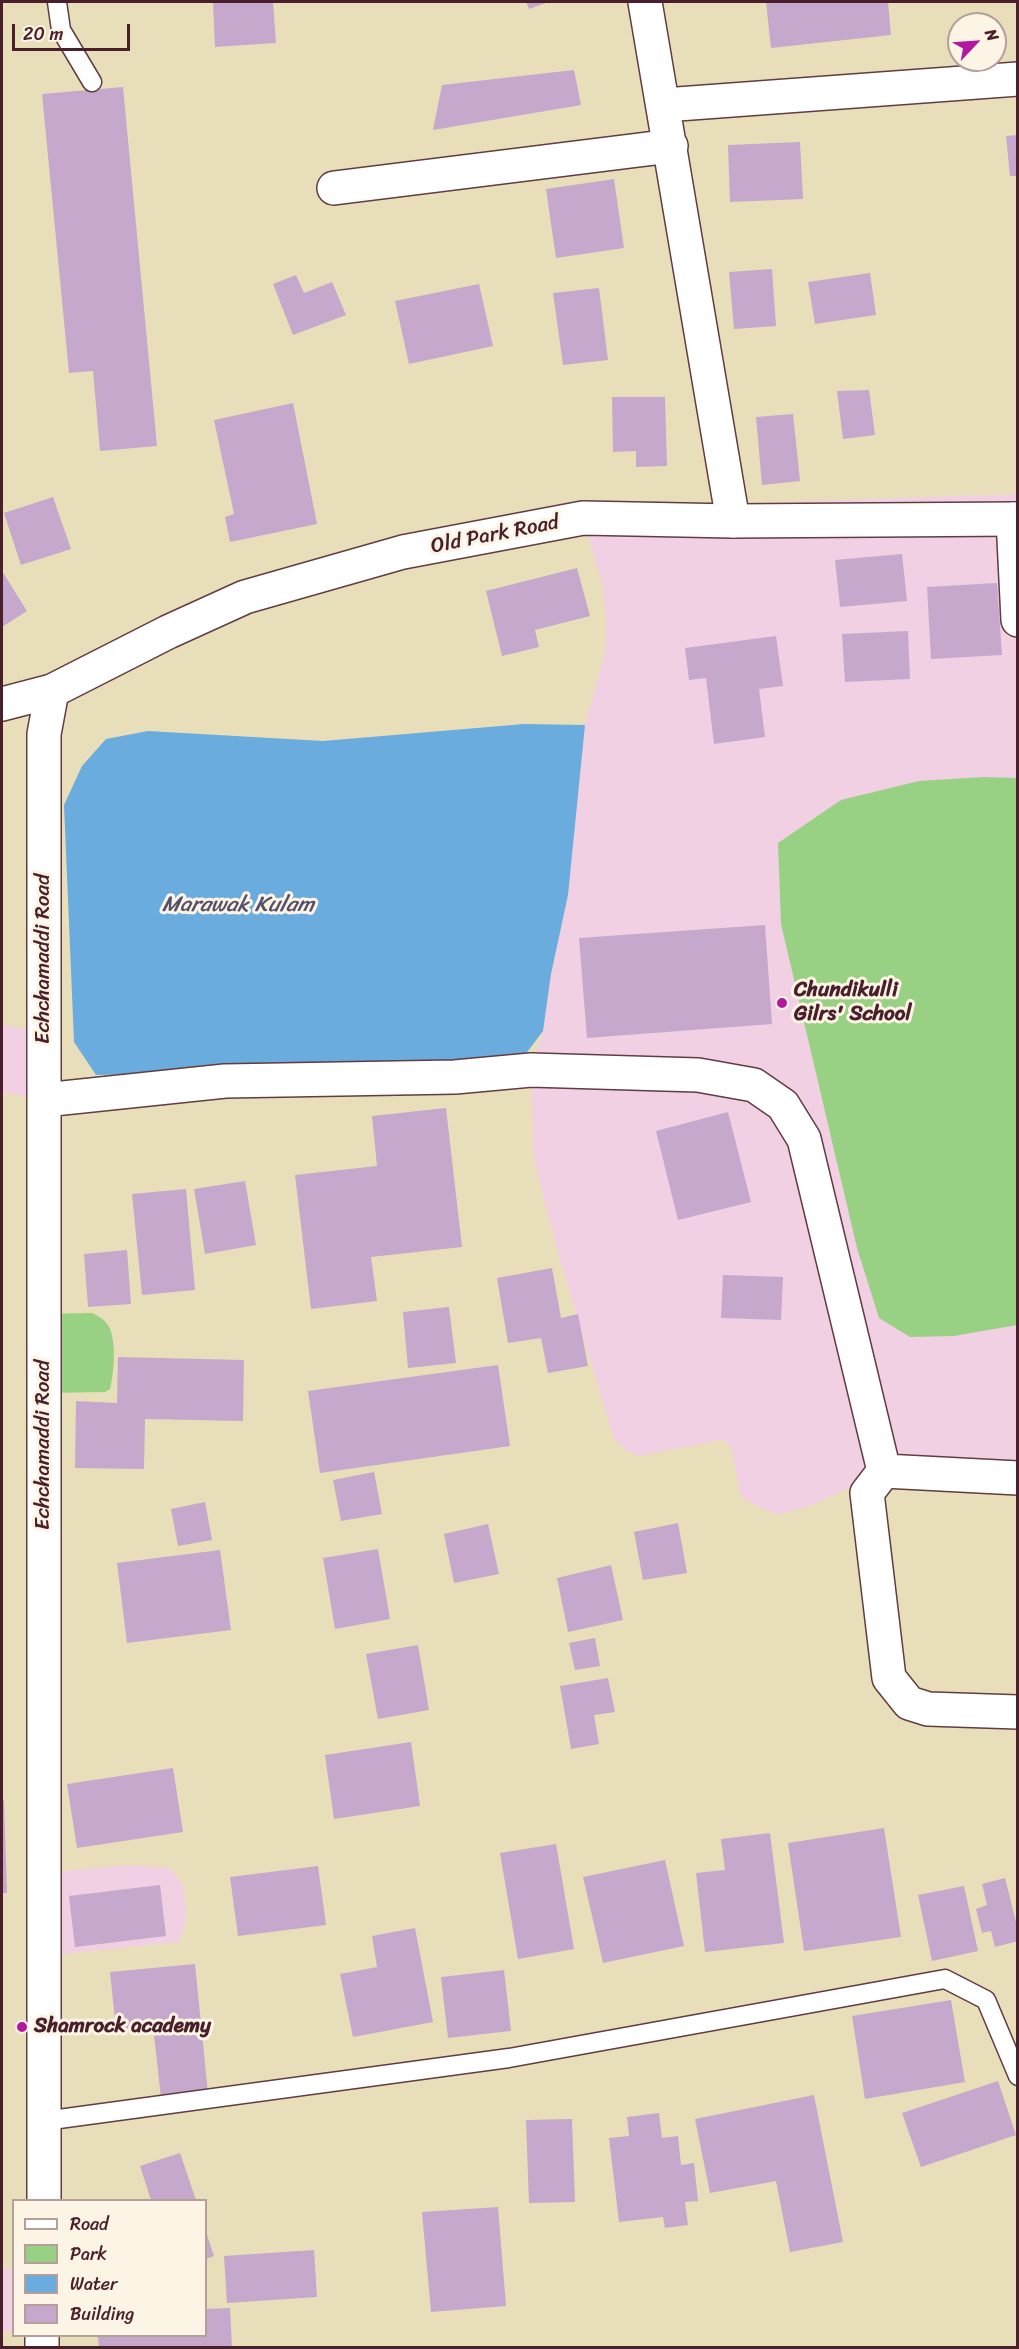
<!DOCTYPE html>
<html>
<head>
<meta charset="utf-8">
<style>
	body { margin:0 }
	#map { position:relative; width:1019px; height:2349px; overflow:hidden; background:#e8dfba; font-family:Sriracha,sans-serif }
	canvas { display:block }
	.frame { position:absolute; inset:0; border:3px solid #4a1f2b; pointer-events:none }
	.legend { position:absolute; left:12px; top:2199px; width:195px; height:138px; box-sizing:border-box; background:#fcf5e5; border:2px solid #b59f9b; margin:0; padding:8px 10px; list-style:none; font-size:18px; color:#4a1f2b }
	.legend li { display:flex; align-items:center; gap:12px; height:30px }
	.legend b { width:30px; border:2px solid #b59f9b }
	.north { position:absolute; left:947px; top:12px; width:60px; height:60px; box-sizing:border-box; background:#fcf5e5; border:2px solid #b59f9b; border-radius:50%; rotate:65deg; font-size:16px; font-weight:700; line-height:24px; text-align:center; color:#4a1f2b }
	.north::after { content:''; display:block; margin:auto; width:21px; height:27px; background:#b5179e; clip-path:polygon(50% 0,100% 100%,50% 72%,0 100%) }
	.scale { position:absolute; left:12px; top:24px; width:118px; height:27px; box-sizing:border-box; border:3px solid #4a1f2b; border-top:0; padding-left:8px; font-size:18px; line-height:21px; white-space:nowrap; color:#4a1f2b; -webkit-text-stroke:4px #fcf5e5; paint-order:stroke }
</style>
</head>
<body>
<div id="map">
<canvas width="1019" height="2349"></canvas>
<div class="frame"></div>
<ul class="legend">
<li><b style="height:8px;background:#fff"></b>Road</li>
<li><b style="height:16px;background:#98d184"></b>Park</li>
<li><b style="height:16px;background:#6aacde"></b>Water</li>
<li><b style="height:16px;background:#c5a8cc"></b>Building</li>
</ul>
<div class="north">N</div>
<div class="scale">20 m</div>
</div>
<script>
const g = document.querySelector('canvas').getContext('2d');
g.lineJoin = 'round';
function fillPath(path, color) { g.fillStyle = color; g.fill(path, 'evenodd'); }
function stroke(path, color, width, dash) { g.strokeStyle = color; g.lineWidth = width; g.lineCap = dash ? 'butt' : 'round'; g.setLineDash(dash || []); g.stroke(path); }
function write(font, color, halo, rows, align = 'center') {
  g.font = font + ' Sriracha,sans-serif'; g.lineWidth = 6; g.setLineDash([]); g.textBaseline = 'middle'; g.strokeStyle = halo; g.fillStyle = color; for (const [text, x, y, turn = 0] of rows) {
    g.save(); g.translate(x, y); g.rotate((+turn || 0) * Math.PI / 180); g.textAlign = isNaN(turn) ? turn : align; if (halo) g.strokeText(text, 0, 0); g.fillText(text, 0, 0); g.restore();
  }
}
const built = new Path2D(`
	M1017 494V1478L884 1471 810 1506 775 1515 741 1497 731 1447 722 1440 638 1456 626 1450 614 1439 560 1260 534 1160 531 1070 543 1031 551 974 568 895 585 725 605 652 606 618 602 585 583 518 726 504Z
	M2 1025 44 1032V1100L2 1092Z
	M129 1865 170 1868 183 1885 186 1907 185 1925 179 1942 44 1956V1873Z
	M2 2269H13V2332L2 2331Z`);
const green = new Path2D(`
	M984 777 1017 778V1325L954 1336 910 1337 879 1318 857 1248 781 924 778 843 841 800 919 781Z
	M92 1313C98 1316 104 1319 108 1325 117 1339 114 1373 110 1389L105 1392 44 1393V1314Z`);
const water = new Path2D(`
	M524 724 585 725 568 895 551 974 543 1031 519 1063 469 1069 96 1075 74 1042 64 805 82 766 106 739 148 731 323 741Z`);
const building = new Path2D(`
	M213 2H273L276 43 215 47Z
	M526 2H549L529 9Z
	M766 2H888L891 35 771 48Z
	M574 70 581 105 433 130 442 85Z
	M123 87 157 446 100 451 93 371 69 373 42 94Z
	M1018 135V176H1010L1006 136Z
	M800 142 803 199 730 202 728 145Z
	M614 179 624 248 556 258 546 189Z
	M772 269 776 326 734 329 729 272Z
	M870 273 876 315 815 324 808 282Z
	M296 275 304 293 332 282 346 315 293 335 273 284Z
	M479 284 493 346 409 364 395 301Z
	M599 288 608 360 563 365 553 293Z
	M869 390 875 435 843 439 837 391Z
	M612 397H665L667 466 636 467V451L613 452Z
	M293 403 317 524 230 542 225 517 234 514 214 420Z
	M793 414 800 481 762 485 756 417Z
	M53 497 71 549 21 565 4 513Z
	M902 554 907 601 840 607 835 560Z
	M577 568 590 616 535 630 539 647 502 656 486 591Z
	M2 571 27 611 2 627Z
	M997 583 1002 655 931 659 927 587Z
	M908 631 910 679 845 682 842 634Z
	M776 636 783 686 759 689 765 737 714 744 706 678 689 680 685 648Z
	M765 925 772 1024 587 1038 579 938Z
	M446 1108 462 1247 371 1257 377 1301 311 1309 295 1175 377 1166 372 1116Z
	M728 1112 751 1202 678 1220 656 1131Z
	M245 1181 256 1245 205 1254 194 1189Z
	M186 1189 195 1290 142 1295 132 1194Z
	M127 1250 131 1304 88 1307 84 1254Z
	M552 1268 561 1318 578 1314 588 1366 548 1373 541 1338 508 1343 497 1278Z
	M723 1275 783 1277 781 1320 721 1318Z
	M449 1307 456 1363 408 1368 403 1312Z
	M118 1357 244 1360 243 1421 145 1419 144 1469 75 1468 76 1401 117 1403Z
	M498 1365 510 1446 320 1473 308 1391Z
	M374 1472 382 1514 341 1521 333 1480Z
	M205 1502 212 1540 178 1546 171 1509Z
	M678 1523 687 1573 643 1580 634 1532Z
	M488 1524 499 1574 454 1583 444 1534Z
	M378 1549 390 1619 335 1629 323 1558Z
	M220 1550 231 1630 127 1643 117 1563Z
	M611 1565 623 1620 568 1632 557 1578Z
	M595 1638 600 1666 575 1670 569 1643Z
	M418 1645 429 1710 378 1719 366 1654Z
	M608 1678 615 1712 594 1715 599 1744 571 1749 560 1686Z
	M411 1742 420 1806 334 1819 325 1755Z
	M173 1768 183 1832 77 1848 67 1784Z
	M2 1800H4L7 1893H2Z
	M884 1828 901 1937 804 1951 788 1843Z
	M770 1833 784 1943 705 1952 696 1873 725 1870 721 1839Z
	M556 1844 574 1949 518 1959 500 1853Z
	M665 1860 684 1946 603 1963 583 1877Z
	M318 1866 326 1925 238 1936 230 1877Z
	M1005 1878 1018 1930V1941L995 1947 991 1931 982 1933 976 1909 987 1905 982 1884Z
	M160 1885 166 1936 75 1947 69 1896Z
	M964 1886 978 1951 932 1961 918 1895Z
	M415 1928 433 2022 353 2037 340 1974 377 1967 372 1936Z
	M195 1964 208 2093 161 2098 153 2026 116 2029 110 1972Z
	M504 1970 511 2031 448 2038 441 1977Z
	M951 2000 965 2082 865 2099 852 2016Z
	M998 2081 1016 2135 921 2167 902 2113Z
	M814 2095 843 2242 790 2252 776 2181 710 2193 695 2119Z
	M659 2113 662 2138 678 2136 681 2165 694 2163 698 2201 685 2202 688 2225 665 2228 663 2217 619 2222 609 2138 629 2136 627 2117Z
	M572 2119 575 2202 529 2203 526 2120Z
	M180 2153 196 2200H151L140 2166Z
	M498 2207 506 2306 431 2312 422 2212Z
	M206 2232 214 2256 206 2259Z
	M314 2250 317 2297 227 2303 224 2256Z
	M230 2308 232 2348H99L98 2336H206V2309Z`);
const lane = new Path2D(`
	M57 2 61 30 92 82
	M44 2121 509 2058 945 1979 986 2000 1018 2076`);
const street = new Path2D(`
	M645 2 733 521
	M664 105 1018 79
	M334 188 671 146
	M1013 519 1018 620
	M44 1100 225 1081 455 1077 531 1070 698 1075 754 1085 783 1105 804 1139 884 1471 1018 1478
	M884 1471 867 1493 889 1678 909 1703 928 1709 1018 1712
	M44 2200V734L52 691
	M42 2348V2336`);
const secondary = new Path2D(`
	M2 704 52 691 168 632 245 597 403 552 583 518 733 521 1018 519`);
const markers = [
	[782,1003,6,"#b5179e"],
	[22,2027,6,"#b5179e"]
];
const streetNames = [
	["Old Park Road",495,535,-11],
	["Echchamaddi Road",44,959,-90],
	["Echchamaddi Road",44,1445,-90]
];
const poiNames = [
	["Chundikulli",794,991],
	["Gilrs' School",794,1015],
	["Shamrock academy",34,2027]
];
const waterNames = [
	["Marawak Kulam",238,905]
];
fillPath(built, '#f1d0e3');
fillPath(green, '#98d184');
fillPath(water, '#6aacde');
fillPath(building, '#c5a8cc');
stroke(lane, '#623c40', 21);
stroke(street, '#623c40', 36);
stroke(secondary, '#623c40', 36);
stroke(lane, '#fff', 18);
stroke(street, '#fff', 33);
stroke(secondary, '#fff', 33);
for (const [x, y, r, color] of markers) { const dot = new Path2D(); dot.arc(x, y, r, 0, 2 * Math.PI); g.fillStyle = color; g.fill(dot); stroke(dot, '#fcf5e5', 2); }
write('21px', '#4a1f2b', '#fcf5e5', streetNames);
write('bold 21px', '#4a1f2b', '#fcf5e5', poiNames, 'left');
write('italic 22px', '#55506a', '#fcf5e5', waterNames);
</script>
</body>
</html>
